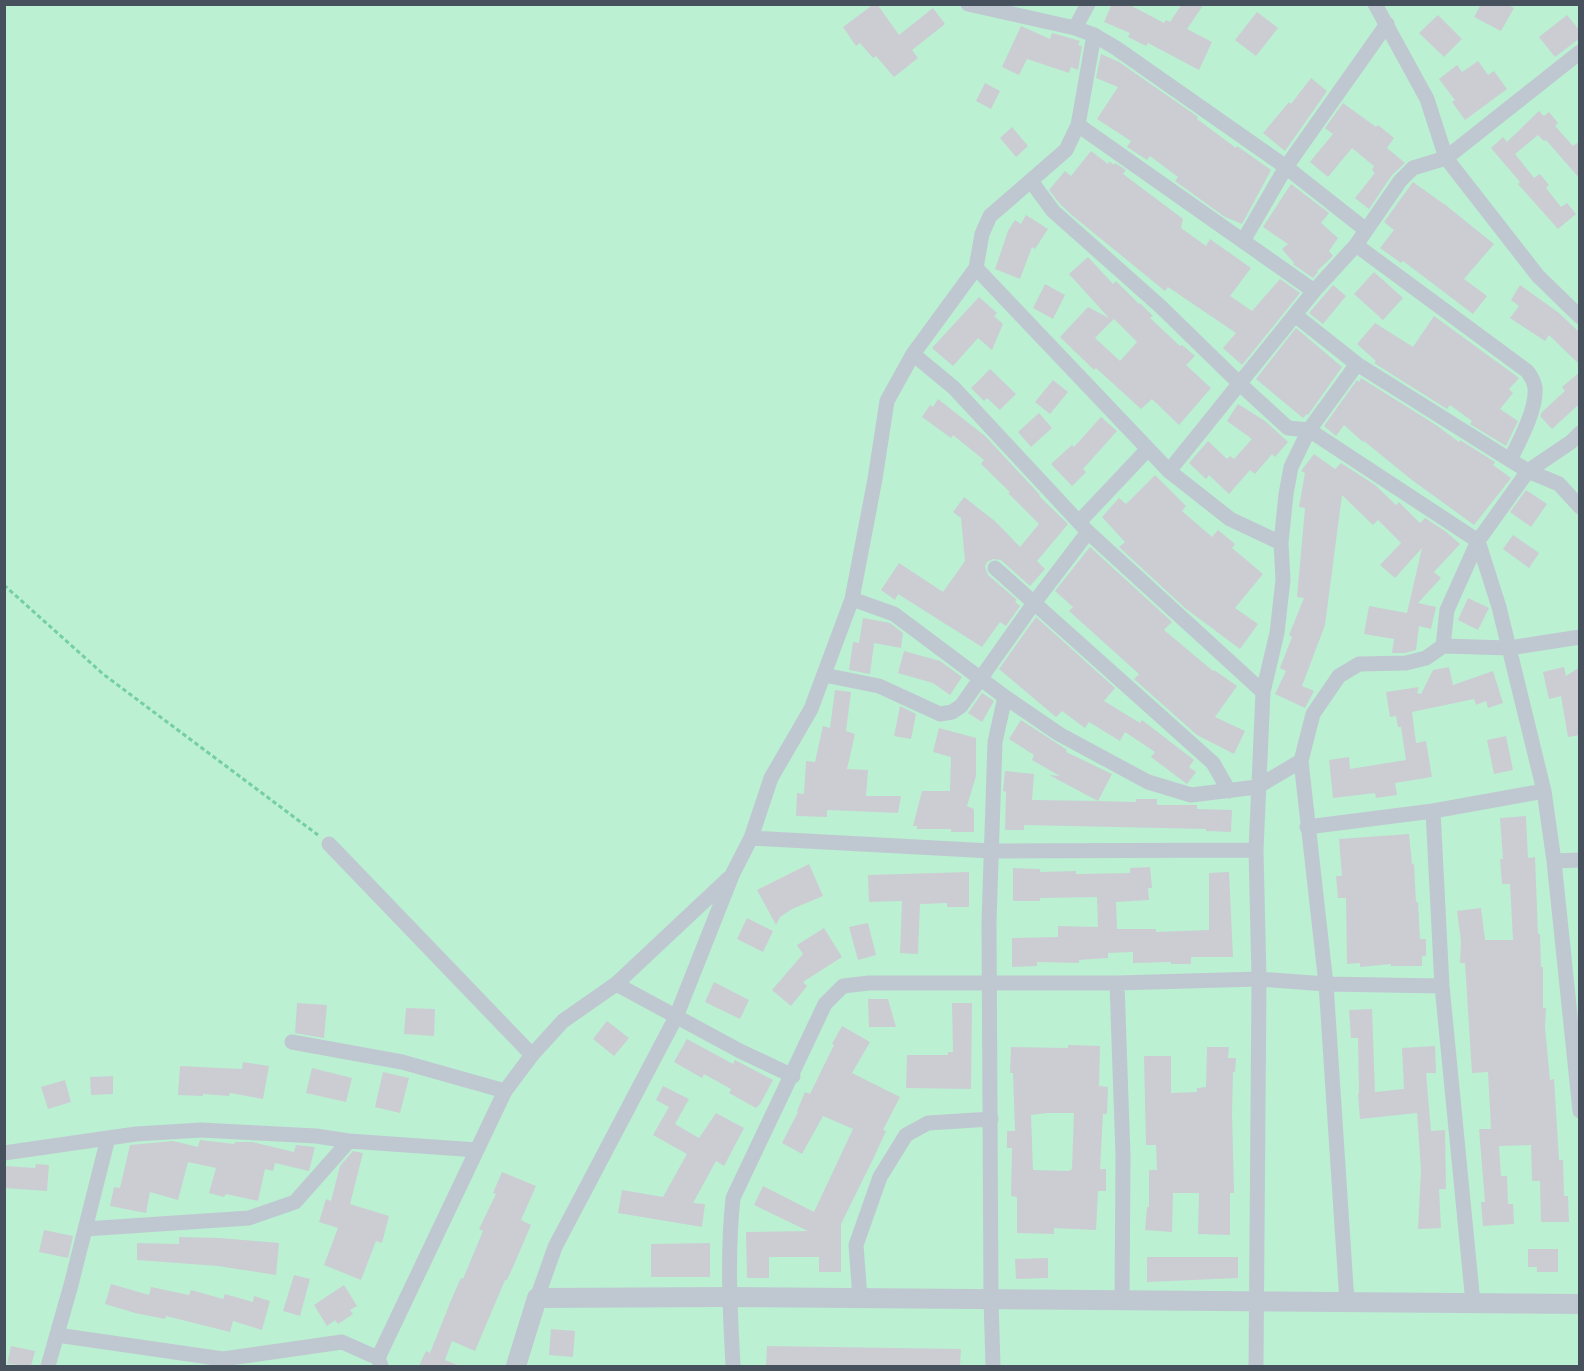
<!DOCTYPE html>
<html>
<head>
<meta charset="utf-8">
<style>
	body { margin:0 }
	#map { position:relative; width:1584px; height:1371px; overflow:hidden; background:#f1efef; font-family:"PT Sans Narrow",sans-serif }
	canvas { display:block }
	.frame { position:absolute; inset:0; border:6px solid #46515d; pointer-events:none }
</style>
</head>
<body>
<div id="map">
<canvas width="1584" height="1371"></canvas>
<div class="frame"></div>
</div>
<script>
const g = document.querySelector('canvas').getContext('2d');
g.lineJoin = 'round';
function fillPath(path, color) { g.fillStyle = color; g.fill(path, 'evenodd'); }
function stroke(path, color, width, dash) { g.strokeStyle = color; g.lineWidth = width; g.lineCap = dash ? 'butt' : 'round'; g.setLineDash(dash || []); g.stroke(path); }
const green = new Path2D(`
	M5 5H1579V1366H5Z`);
const building = new Path2D(`
	M874 4H877L899 35 933 8 945 24 912 50 918 58 894 77 876 56 873 58 860 43 856 46 843 27Z
	M1112 4H1128L1164 23 1166 20 1170 22 1182 4H1204L1187 29 1212 42 1199 70 1148 43 1146 46 1128 37 1130 33 1104 22Z
	M1481 4H1506L1514 8 1501 31 1474 17Z
	M1257 12 1278 28 1256 56 1235 40Z
	M1438 15 1462 39 1444 57 1419 33Z
	M1567 15 1580 31V38L1555 57 1539 37Z
	M1021 26 1050 39 1052 33 1080 41 1078 45 1082 46 1078 70 1071 67 1069 73 1027 59 1019 75 1002 67Z
	M1101 54 1119 62 1198 117 1197 119 1236 148 1237 146 1271 170 1242 224 1225 217 1175 181 1178 177 1150 156 1147 160 1127 147 1131 141 1097 119 1118 87 1096 78Z
	M1478 61 1488 75 1494 71 1507 89 1465 120 1452 102 1455 100 1439 79 1457 65 1462 72Z
	M1311 78 1327 91 1285 151 1263 133 1289 102 1291 104Z
	M985 83 1000 91 991 109 976 101Z
	M1343 103 1376 127 1378 125 1394 138 1387 148 1405 163 1392 175 1369 209 1355 198 1375 173 1372 170 1374 166 1352 148 1328 177 1310 162 1333 134 1325 128Z
	M1539 111 1544 116 1549 112 1558 123 1555 126 1573 146 1580 141V179L1546 140 1544 141 1538 135 1515 154 1534 178 1540 174 1549 185 1546 188 1561 207 1567 203 1576 214 1558 229 1518 184 1520 182 1491 148 1503 137 1507 142Z
	M1012 127 1028 146 1016 157 1000 138Z
	M1091 151 1108 164 1109 161 1114 165 1115 163 1126 170 1123 174 1183 219 1181 228 1206 246 1210 239 1251 268 1230 296 1252 311 1280 279 1300 293 1242 365 1223 348 1236 333 1168 287 1165 291 1073 216 1060 204 1049 190 1065 171 1071 176Z
	M1413 182 1448 207 1494 244 1464 279 1487 296 1473 314 1403 261 1401 263 1380 248 1394 230 1384 222Z
	M1291 184 1329 213 1321 223 1338 238 1329 251 1333 256 1317 271 1318 272 1313 278 1293 264 1294 263 1282 249 1288 244 1263 227Z
	M1026 215 1048 229 1035 249 1032 247 1020 279 995 269 1008 231 1015 220 1021 224Z
	M1088 257 1113 284 1116 281 1139 304 1140 303 1153 316 1150 318 1180 346 1182 345 1195 356 1186 365 1211 388 1179 425 1152 399 1141 409 1096 368 1094 370 1060 337 1088 307 1109 318 1069 274ZM1114 319 1137 342 1120 361 1095 338Z
	M1374 272 1403 298 1383 320 1354 294Z
	M1045 284 1065 295 1053 319 1033 308Z
	M1333 285 1346 296 1323 324 1309 313Z
	M1520 285 1559 313 1580 333V365L1549 335 1545 341 1510 318 1519 306 1511 300Z
	M979 297 997 313 994 316 1003 324 992 350 978 338 953 366 932 348Z
	M1434 316 1519 378 1509 389 1513 393 1500 409 1518 421 1506 446 1470 424 1472 421 1450 405 1447 409 1374 363 1376 361 1357 344 1375 323 1413 347Z
	M1296 328 1342 367 1308 415 1307 414 1303 418 1256 379Z
	M990 369 1016 394 1000 410 987 398 984 401 971 388Z
	M1580 372V409L1577 406 1552 429 1540 416 1542 412 1565 391 1562 387Z
	M1361 378 1436 425 1459 442 1460 440 1495 462 1493 465 1511 478 1474 525 1412 480 1364 441 1363 442 1344 425 1336 436 1324 426 1357 380 1359 382Z
	M1053 380 1068 392 1050 414 1035 402Z
	M938 399 985 436 1040 495 1039 496 1068 524 1037 561 1045 569 1030 586 1001 560 993 559 987 562 985 567 988 575 1017 600 1015 602 1020 606 1006 626 1000 622 982 647 898 594 895 600 881 590 899 563 943 592 965 561 961 518 953 512 964 497 996 522 1020 547 1039 524 1008 493 1010 492 981 464 984 460 953 435 951 438 922 417 930 405 933 407Z
	M1238 404 1265 421 1288 442 1275 457 1272 454 1255 474 1250 470 1229 494 1209 475 1206 479 1189 463 1208 441 1227 459 1230 456 1234 459 1252 439 1227 421Z
	M1039 413 1052 428 1031 447 1018 432Z
	M1101 417 1117 431 1083 469 1086 472 1072 486 1051 464 1072 445 1074 447Z
	M1314 454 1335 469 1341 463 1375 485 1396 505 1399 502 1420 523 1425 518 1445 531 1460 544 1434 572 1441 578 1418 603 1436 607 1431 629 1419 626 1416 650 1405 653H1392L1394 639 1364 634 1369 606 1407 613 1422 548 1395 578 1380 565 1401 543 1378 520 1373 525 1342 495 1325 625 1302 686 1314 691 1305 708 1275 694 1286 671 1280 668 1292 637 1289 635 1304 598 1297 597 1305 508 1299 507 1305 473 1301 471Z
	M1155 475 1186 506 1182 511 1212 537 1218 530 1235 544 1232 548 1263 574 1235 608 1258 624 1240 649 1185 608 1119 547 1125 542 1102 517 1119 498 1126 504Z
	M1526 490 1547 504 1531 527 1510 512Z
	M1513 535 1539 553 1529 568 1503 549Z
	M1090 547 1172 622 1164 630 1213 671 1214 670 1237 686 1215 717 1245 731 1234 754 1197 735 1134 679 1139 674 1069 611 1073 607 1055 591Z
	M1468 598 1489 608 1478 630 1458 620Z
	M1036 617 1115 688 1104 701 1140 723 1142 720 1194 760 1189 767 1196 772 1187 784 1151 757 1155 752 1125 732 1120 741 1089 722 1085 728 1062 711 1056 717 999 669Z
	M863 618 890 623 903 633 901 648 874 643 870 674 849 670 853 642 859 643Z
	M904 651 940 661 962 677 950 695 933 683 898 673Z
	M1449 667 1453 685 1493 671 1503 703 1488 708 1486 701 1476 705 1474 699 1412 712 1416 743 1426 741 1432 777 1395 783 1397 795 1376 798 1375 793 1333 798 1329 760 1349 757 1350 769 1406 760 1401 727H1398L1396 716 1390 717 1386 692 1419 687 1417 693 1421 694 1433 670Z
	M1564 667 1566 676 1580 667V735L1568 737 1561 696 1549 699 1543 672Z
	M835 690 851 692 846 731 855 734 847 769 868 770 866 796H901L898 813 827 810V817L796 816 797 793 804 794 806 761 815 762 823 726 830 728Z
	M982 693 994 701 982 722 968 713Z
	M900 706 916 714 911 739 894 736Z
	M1021 720 1067 750 1066 752 1112 774 1098 801 1136 802V799H1157V805H1197V809L1232 810 1231 832 1206 831V829L1024 825V830H1005L1006 792 1003 791 1005 771 1034 774 1032 800 1098 801 1049 775 1060 776 1032 760 1034 755 1009 739Z
	M939 728 976 738V776L967 806 974 809V832H951V829H917V826H913L922 791H950L951 757 933 752Z
	M1506 736 1513 770 1494 774 1487 740Z
	M1526 816 1528 858 1535 857 1538 934H1540L1541 967H1543V1008H1546L1545 1027 1550 1080 1554 1079 1559 1160H1563L1564 1196H1568L1569 1222H1541L1540 1181H1532L1531 1145 1499 1146 1501 1176H1507L1508 1204H1513L1514 1224 1483 1226 1481 1202H1485L1479 1129H1491L1488 1072 1472 1073 1465 963H1460L1461 941 1457 911 1481 908 1485 940H1513L1510 884H1502L1500 859H1503L1500 818Z
	M1409 834 1412 864H1414L1416 902H1418L1420 939H1426V956H1422V966H1391V964L1360 967V963L1347 964 1346 898H1338L1336 876H1342L1339 839Z
	M809 864 823 896 792 909 780 917 776 925 757 890Z
	M1150 867 1152 888H1148L1149 900 1116 902 1117 929H1156V932L1209 930V873L1229 872 1233 957H1191V964H1171V962L1133 963V952L1108 953V958L1079 960V963L1037 962V966L1012 967V938L1058 937V926L1098 927 1097 897 1040 898V901H1013V868L1040 869V872L1076 871V874L1130 873V868Z
	M969 872V907H947V903L920 904 918 954 900 953 902 901 869 902 868 875Z
	M747 918 773 931 763 952 737 939Z
	M868 923 876 955 858 960 849 927Z
	M824 928 842 957 803 982 807 986 791 1006 772 990 803 954 797 945Z
	M714 982 749 1000 740 1019 705 1002Z
	M868 999H888L896 1027H869Z
	M297 1003 327 1005 324 1038 295 1033Z
	M952 1003H972L971 1089 906 1088 907 1055H948V1052H953Z
	M406 1008 435 1009 434 1036 404 1034Z
	M1372 1009 1375 1092 1404 1089 1402 1048 1435 1046 1436 1073H1426L1431 1131 1445 1130 1446 1189H1439L1441 1228 1418 1229 1421 1170 1417 1113 1360 1119 1358 1094 1359 1093 1358 1038H1351L1349 1010Z
	M607 1021 629 1038 614 1056 593 1039Z
	M842 1026 870 1042 852 1073 900 1097 883 1130 886 1131 874 1157 841 1224V1272H819V1257H769V1278H747L746 1232 808 1231 754 1205 763 1186 814 1212 853 1129 823 1116 802 1154 782 1143 798 1112 797 1111 805 1092 810 1094 834 1045 832 1044Z
	M687 1039 733 1064 735 1060 773 1080 760 1104 756 1108 729 1093 731 1089 704 1074 702 1078 674 1062Z
	M1068 1045 1100 1046 1099 1086 1108 1087 1107 1114H1103L1100 1169H1106V1191H1098L1096 1230 1054 1228V1234L1017 1233V1197L1011 1196 1012 1148H1007V1131H1015L1013 1073H1010L1011 1047 1068 1048ZM1047 1113H1074L1072 1169 1069 1171 1033 1170 1031 1115Z
	M1207 1047H1229L1228 1058H1236L1235 1072H1233L1232 1113 1234 1193H1230V1235L1198 1234 1199 1193H1173L1172 1232 1145 1230 1147 1207H1149V1170H1157L1156 1145H1146L1144 1056H1171V1093L1197 1092V1088L1206 1087Z
	M243 1062 269 1066 263 1099 230 1093 229 1096 203 1094V1096L178 1095 180 1066 242 1069Z
	M312 1068 352 1078 346 1102 306 1093Z
	M383 1072 409 1078 400 1113 375 1107Z
	M113 1076V1094L91 1095 90 1077Z
	M65 1080 71 1102 48 1109 41 1087Z
	M663 1086 689 1099 675 1124 699 1138 716 1113 744 1128 724 1166 716 1161 693 1203 705 1204 702 1227 618 1213 622 1190 663 1197 687 1154 653 1135 669 1107 656 1100Z
	M200 1140 234 1144 235 1142H252L294 1152 296 1145 315 1147 309 1171 275 1163 273 1171 265 1169 258 1201 226 1194 224 1197 209 1193 216 1168 188 1162 178 1200 150 1192 146 1213 110 1206 114 1187 120 1188 130 1145 173 1141 198 1147Z
	M353 1151 363 1153 350 1204 389 1216 382 1243 376 1241 361 1280 324 1265 338 1228 319 1222 326 1199 331 1201 340 1166Z
	M36 1164 49 1165 47 1191 4 1188V1166L35 1168Z
	M502 1172 536 1186 521 1220 531 1225 516 1260 507 1280H505L475 1351 452 1341 445 1360 460 1366H419L426 1351 430 1353 452 1298 461 1278 463 1279 483 1231 479 1229 496 1194 493 1193Z
	M44 1230 73 1236 68 1258 39 1252Z
	M179 1237 220 1238 279 1243 276 1275 218 1266 137 1260V1243L179 1244Z
	M710 1243V1277H651V1244Z
	M1528 1249H1558V1272H1537V1267H1528Z
	M1147 1257H1238V1278L1147 1282Z
	M1048 1258V1278L1016 1279 1015 1259Z
	M294 1275 310 1279 300 1316 283 1311Z
	M111 1284 149 1295 151 1287 189 1295 191 1290 223 1299 225 1294 253 1302 254 1296 270 1301 262 1330 233 1321 230 1332 166 1316 165 1319 135 1313 105 1304Z
	M344 1285 357 1306 350 1310 353 1314 338 1324 335 1320 327 1326 314 1305Z
	M551 1329 575 1331 573 1357 549 1355Z
	M11 1346 35 1351 31 1366 7 1364Z
	M767 1346 961 1349 960 1366H766Z`);
const path = new Path2D(`
	M4 585 103 674 318 835`);
const minor = new Path2D(`
	M968 4 1075 28 1094 35 1116 48 1286 167 1366 230
	M1375 4 1427 99 1446 158 1538 276 1580 317
	M1075 28 1088 4
	M1078 125 1314 291
	M1031 181 1053 211 1160 306 1240 384 1288 428 1309 430 1478 541 1499 607 1544 791 1554 861 1580 1111
	M1243 241 1286 167 1387 24
	M1356 245 1527 371C1531 376 1534 381 1535 388 1537 409 1519 442 1510 460
	M976 268 1169 471 1230 519 1281 543
	M1295 315 1357 364 1510 460 1528 471 1559 484 1580 507
	M913 354 954 388 1088 532 1263 692
	M1169 471 1314 291 1356 245 1400 181 1413 168 1446 158 1580 52
	M1079 522 1148 449
	M995 568 1213 763 1229 791
	M852 599 894 614 1005 697 1059 734 1148 782 1191 795 1257 787 1301 761 1313 714 1339 676 1359 664 1406 663 1426 658 1443 646 1509 648 1580 637
	M1443 646 1447 610 1478 541 1528 471 1571 442 1580 433
	M824 675 879 686 940 714 952 712 961 706 1034 603 1088 532
	M1301 761 1326 984 1347 1302
	M1433 811 1442 986 1473 1303
	M1307 827 1433 811 1544 791
	M751 838 991 851 1256 850
	M329 844 532 1055
	M1554 861 1580 860
	M1117 983 1123 1156 1122 1301
	M616 984 740 1051 793 1076
	M292 1042 402 1062 505 1091
	M4 1153 136 1134 201 1130 316 1136 349 1141 477 1150
	M85 1229 249 1218 295 1202 349 1141
	M537 1298 555 1247 676 1017 733 873 751 838 771 778 811 709 852 599 875 479 887 401 913 354 976 268 982 234 990 216 1066 150 1078 125 1094 35
	M860 1298 856 1245 880 1177 906 1135 928 1123 991 1119
	M57 1335 223 1359 342 1342 378 1358
	M48 1366 71 1285 108 1138
	M381 1366 378 1358 505 1091 532 1055 563 1021 616 984 729 878
	M733 1366C730 1310 727 1254 733 1198L825 1004 843 986 869 983H1117L1259 979 1326 984 1442 986
	M993 1366 991 1299 989 921 995 742 1005 697
	M1256 1366 1259 979 1256 850 1263 692 1277 633 1283 580 1281 543 1286 494 1291 467 1309 430 1357 364`);
const tertiary = new Path2D(`
	M516 1366 537 1298 730 1297 1580 1304`);
fillPath(green, '#bcf0d3');
fillPath(building, '#cbcdd3');
stroke(path, '#74cea7', 3, [4.5, 3]);
stroke(minor, '#bfc8d1', 15);
stroke(tertiary, '#bfc8d1', 20);
</script>
</body>
</html>
